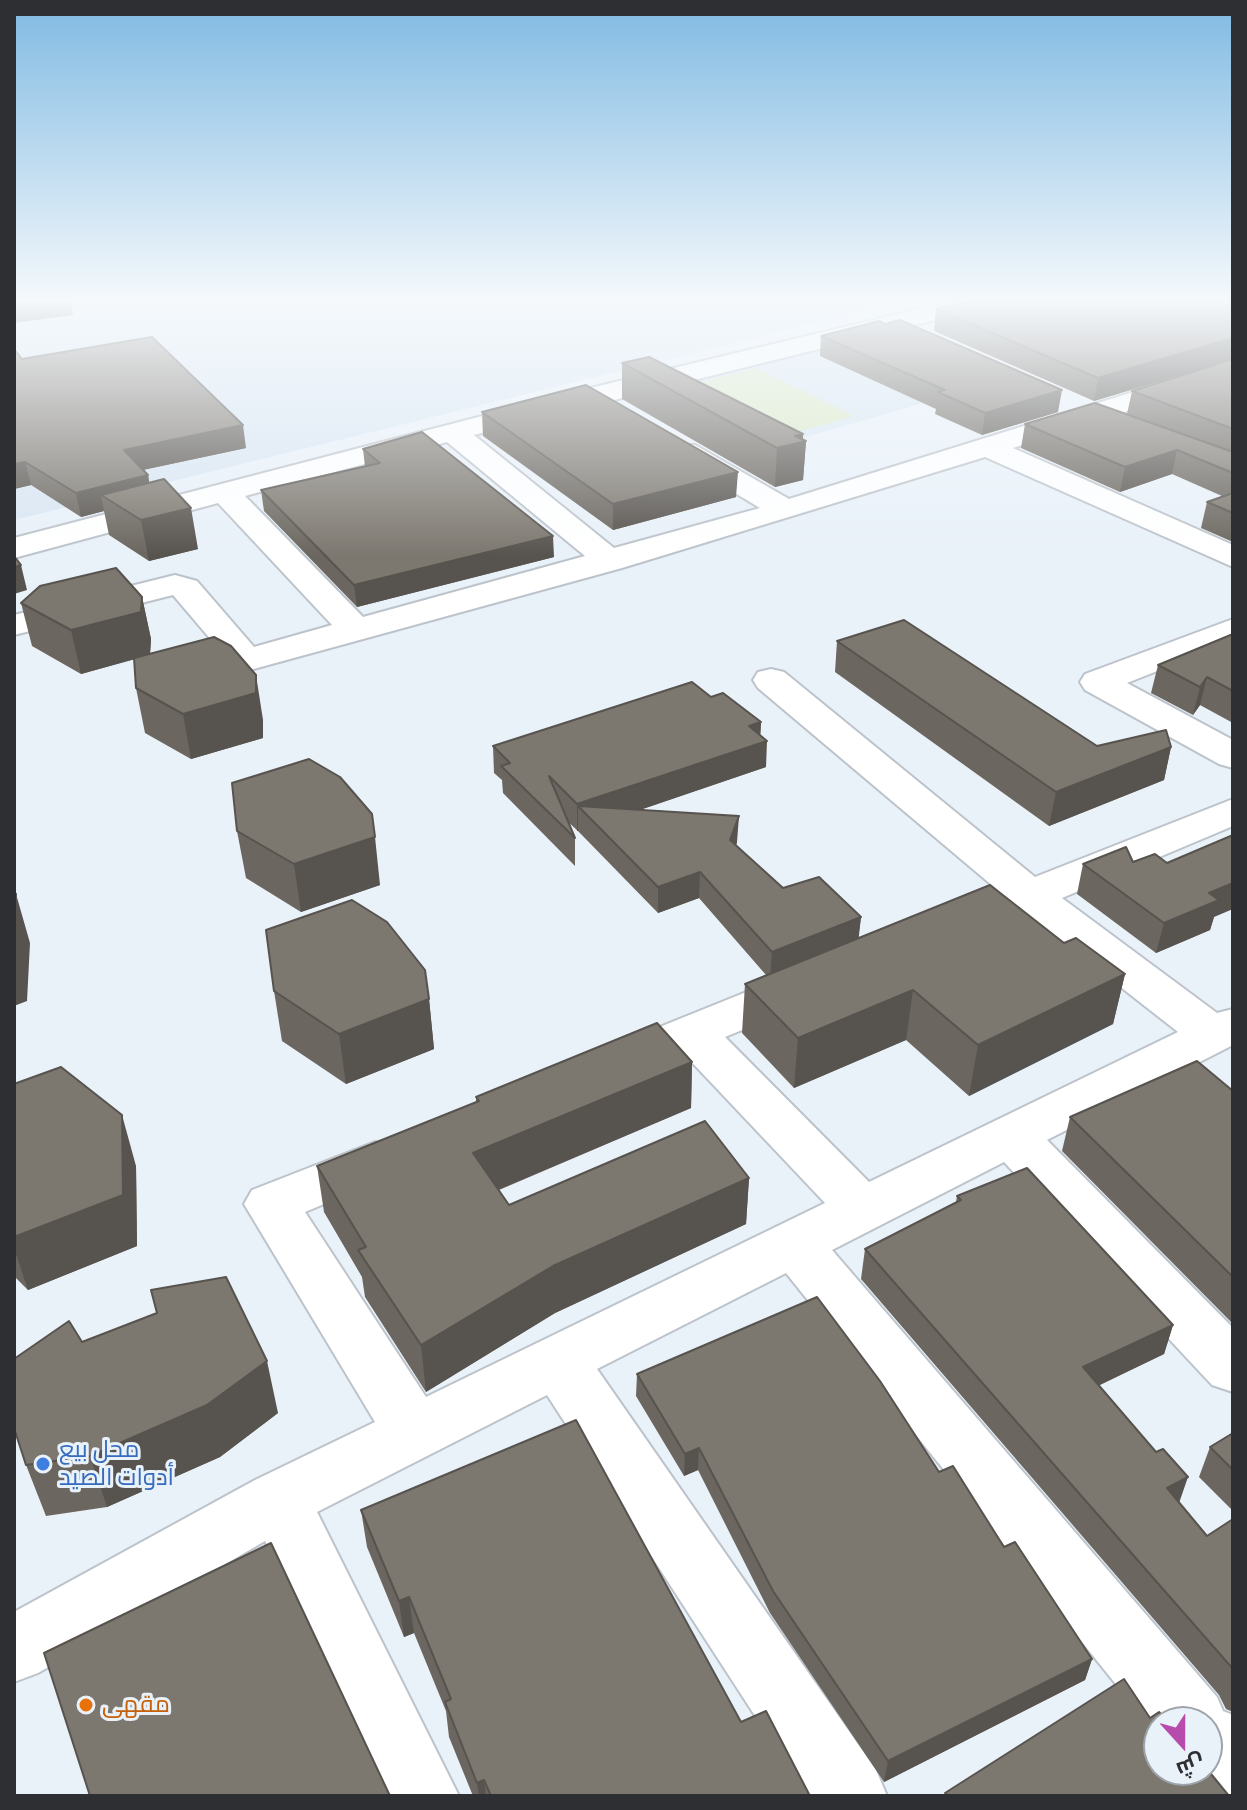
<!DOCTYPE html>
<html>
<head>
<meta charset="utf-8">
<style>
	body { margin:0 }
	#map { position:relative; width:1247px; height:1810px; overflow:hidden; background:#e9f1f9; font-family:"PT Sans Narrow",Cairo,sans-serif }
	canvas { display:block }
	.frame { position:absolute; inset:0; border:16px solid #2d2f32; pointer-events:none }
	.north { position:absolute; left:1143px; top:1706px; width:80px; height:80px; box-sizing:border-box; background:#e9f1f9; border:2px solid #9ea3a9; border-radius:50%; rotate:159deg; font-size:22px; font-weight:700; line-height:32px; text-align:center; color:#2d2f32 }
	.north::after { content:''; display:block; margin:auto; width:28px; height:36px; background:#b74cad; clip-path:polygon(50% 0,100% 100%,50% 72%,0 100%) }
</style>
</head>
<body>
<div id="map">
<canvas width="1247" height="1810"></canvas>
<div class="frame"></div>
<div class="north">ش</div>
</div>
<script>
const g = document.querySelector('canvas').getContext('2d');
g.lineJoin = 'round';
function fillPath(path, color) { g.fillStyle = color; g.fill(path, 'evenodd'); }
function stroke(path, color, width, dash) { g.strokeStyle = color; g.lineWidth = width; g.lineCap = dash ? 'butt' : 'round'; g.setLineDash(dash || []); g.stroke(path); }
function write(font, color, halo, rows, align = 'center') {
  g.font = font + ' "PT Sans Narrow",Cairo,sans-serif'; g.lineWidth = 6; g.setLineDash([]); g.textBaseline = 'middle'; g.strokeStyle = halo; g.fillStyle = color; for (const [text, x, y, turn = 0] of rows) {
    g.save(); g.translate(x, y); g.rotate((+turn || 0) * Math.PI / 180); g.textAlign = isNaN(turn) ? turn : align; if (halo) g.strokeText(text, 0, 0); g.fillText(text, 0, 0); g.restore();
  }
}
const built = new Path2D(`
	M14 302H901L14 520Z
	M868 329 993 383 785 443 666 381Z`);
const green = new Path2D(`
	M756 368 854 416 791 434 694 384Z`);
const street = new Path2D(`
	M948 302H991L987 307 474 435 614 548 760 508 675 457 671 451 675 445H695L789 499 1233 361V377L1013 448 1233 545V567L985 457 622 568 188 687 175 684 170 676 175 668 224 655 173 595 14 635V615L175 575 197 581 254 647 332 625 218 503 14 558V538L582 390ZM447 442 585 556 363 617 245 496Z
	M1233 619V641L1127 683 1233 740V768L1219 764 1085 690 1080 682 1085 674Z
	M771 669 784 672 1035 877 1233 799V826L1062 898 1217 1013 1233 1009V1045L1047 1140 1233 1328V1392L1212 1385 1004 1162 832 1250 1217 1697 1223 1711 1233 1715V1796H1206L1185 1770H1207V1722H1159V1738L786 1273 597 1369 876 1770 887 1796H807L547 1395 317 1512 459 1796H384L265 1541 38 1673 14 1682V1612L255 1480 375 1422 244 1204 252 1190 375 1142 394 1147 401 1161 394 1175 305 1212 426 1397 825 1203 684 1054 617 1080 600 1075 592 1063 600 1051 781 978 798 974 815 978 821 989 815 1000 725 1037 869 1182 1178 1032 1026 913C999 924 971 942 942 935L936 925 942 915 1000 892 758 688 753 680 758 672Z`);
const wall = new Path2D(`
	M1233 302V542L1201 528 1207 502 1222 496 1172 474 1120 492 1021 448 1025 424 1127 414 1132 391 1233 359 1094 401 934 331 936 309Z
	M885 324 1058 412 982 435 935 414 936 409 820 356 821 336Z
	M14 349 22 359 246 448 143 470 148 475 149 483 198 549 149 561 109 535 104 511 81 517 31 485 14 489Z
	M622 363 803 434V440L806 441 803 480 775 487 622 399Z
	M482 412 736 497 613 530 483 436Z
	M363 449 554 557 357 607 264 511 261 490 365 467Z
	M142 597 151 639 150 654 263 720V738L191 759 145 733 136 688 134 659 81 674 32 646 21 603Z
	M1233 634V723L1200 705 1193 715 1151 693 1158 665Z
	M837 641 1097 746 1171 747 1164 780 1049 826 835 672Z
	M711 697 761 722 760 735 766 767 639 810 737 842 736 846 783 888 861 917 858 938 1064 943 1125 974 1113 1024 969 1096 906 1040 794 1088 742 1033 745 984 766 975 699 898 658 913 578 831 567 821 575 838V866L503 793 502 780 494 773 493 746Z
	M237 831 380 885 301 912 246 878Z
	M1133 862 1214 917 1210 930 1156 953 1077 894 1083 864Z
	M274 991 429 999 434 1049 346 1084 282 1041Z
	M692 1062 691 1108 499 1190 509 1205 749 1178 746 1224 555 1313 426 1392 365 1297 362 1277 324 1212 317 1166 476 1102V1097Z
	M14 1084 136 1166 137 1246 28 1290 14 1276Z
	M1233 1091V1324L1062 1151 1070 1117Z
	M957 1196 1173 1325 1164 1354 1098 1386 1179 1502 1207 1536 1233 1519V1712L1226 1709 1219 1695 861 1279 865 1249 956 1202Z
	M151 1290 278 1413 220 1457 107 1507 46 1516 26 1465 82 1342 157 1313Z
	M637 1374 939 1472 1004 1547 1092 1659 1085 1680 884 1782 770 1613 698 1470 684 1476 636 1396Z
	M1233 1433V1511L1199 1477 1210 1447Z
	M361 1510 741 1722 810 1796H473L449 1737 446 1711 414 1633 404 1637 367 1547Z`);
const shadedWall = new Path2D(`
	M14 302H71L73 315 14 323Z
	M1233 338V359L1094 401 1098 378Z
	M1062 390 1058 412 982 435 985 413Z
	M243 425 246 448 128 473 124 450Z
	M803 434V442L806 441 803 480 775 487 777 448 795 436Z
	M1177 450 1172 474 1120 492 1125 467Z
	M25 462 31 485 14 489V464Z
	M738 472 736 497 613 530V504Z
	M148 475 152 499 101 495 104 511 81 517 76 493Z
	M191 508 198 549 149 561 141 520Z
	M553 536 554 557 357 607 354 585Z
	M21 565 27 590 14 594V567Z
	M142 597 151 639 150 655 81 674 71 630Z
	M256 675 263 720V738L191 759 183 714Z
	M1207 677 1200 705 1193 715 1200 687Z
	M761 722 760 743 767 741 766 767 596 825 578 806V831H577V804L749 726Z
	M1171 747 1164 780 1049 826 1056 792Z
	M739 816 737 842 729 866 730 840Z
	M375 837 380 885 301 912 294 864Z
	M700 872 699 898 658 913V887Z
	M1233 883V909L1214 917 1210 930 1156 953 1164 923 1209 893Z
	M16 894 30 943 27 1001 14 1006V936Z
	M861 917 858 944 770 979 772 952Z
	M1125 974 1113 1024 969 1096 978 1045Z
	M913 990 906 1040 794 1088 798 1038Z
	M429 999 434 1049 346 1084 339 1034Z
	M692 1062 691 1108 476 1199 473 1153Z
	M122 1115 136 1166 137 1246 28 1290 14 1248V1237Z
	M749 1178 746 1224 555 1313 426 1392 421 1345 553 1266Z
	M1173 1325 1164 1354 1074 1397 1083 1367Z
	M267 1361 278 1413 220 1457 107 1507 90 1456Z
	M699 1448 698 1470 684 1476 685 1454Z
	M1188 1477 1178 1506 1167 1488Z
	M409 1597 414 1633 404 1637 399 1601Z
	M1092 1659 1085 1680 884 1782 888 1761Z
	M484 1780 486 1796H479L477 1783Z`);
const building = new Path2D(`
	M963 302H1233V338L1098 378 936 309Z
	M900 320 1062 390 985 413 938 392 945 390 821 336 879 321 885 324Z
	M152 337 243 425 124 450 148 475 76 493 25 462 14 464V349L22 359Z
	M649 357 803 434 795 436 806 441 777 448 622 363Z
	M1233 359V429L1132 391Z
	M586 385 738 472 613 504 482 412Z
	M1095 403 1233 452V473L1177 450 1125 467 1025 424Z
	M422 432 553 536 354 585 261 490 380 463 363 449Z
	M164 479 191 508 141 520 101 495Z
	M1233 493V513L1207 502Z
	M14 556 21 565 14 567Z
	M116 568 142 597 141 612 71 630 21 603 40 586Z
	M904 620 1097 746 1166 730 1171 747 1056 792 837 641Z
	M1233 634V691L1207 677 1200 687 1158 665Z
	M214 637 231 646 256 675V693L183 714 136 688 134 658Z
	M692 682 711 697 723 693 761 722 749 726 767 741 577 804 549 776 575 838 501 766 510 763 493 746Z
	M309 759 340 777 372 814 375 837 294 864 237 831 232 783Z
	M578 806 739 816 730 840 783 888 819 877 861 917 772 952 700 872 658 887Z
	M1233 835V883L1209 893 1219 900 1164 923 1083 864 1126 847 1133 862 1155 854 1167 863Z
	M990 885 1064 943 1076 938 1125 974 978 1045 913 990 798 1038 745 984Z
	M14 892 16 894 14 936Z
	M352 900 387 922 425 970 429 999 339 1034 274 991 266 930Z
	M657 1023 692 1062 473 1153 509 1205 705 1121 749 1178 553 1266 421 1345 358 1250 366 1247 317 1166 479 1101 476 1097Z
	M1197 1061 1233 1091V1277L1070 1117Z
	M61 1067 122 1115 123 1195 14 1237V1084Z
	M1027 1168 1173 1325 1083 1367 1156 1452 1163 1449 1188 1477 1167 1488 1207 1536 1233 1519V1669L865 1249 961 1200 957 1196Z
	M226 1277 267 1361 207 1405 90 1456 26 1465 14 1428V1359L69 1321 82 1342 157 1313 151 1290Z
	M817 1297 880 1381 939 1472 953 1466 1004 1547 1015 1542 1092 1659 888 1761 773 1591 699 1448 685 1454 637 1374Z
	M576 1420 741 1722 766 1711 810 1796H491L484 1780 477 1783 445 1702 451 1699 409 1597 399 1601 361 1510Z
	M1233 1433V1470L1210 1447Z
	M271 1543 390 1796H90L44 1653Z
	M1124 1679 1150 1718 1159 1712 1168 1722H1159V1770L1207 1769 1229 1796H947L945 1793Z`);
const markers = [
	[43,1464,8,"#3f7fe0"],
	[86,1705,8,"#e8710a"]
];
const nearShopnames = [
	["محل بيع",59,1450],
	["أدوات الصيد",59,1478]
];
const nearFoodnames = [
	["مقهى",102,1705]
];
fillPath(built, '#d9e6f3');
fillPath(green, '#dbe8c5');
stroke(street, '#bcc3ca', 4);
fillPath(street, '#fff');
fillPath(wall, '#6b665f');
fillPath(shadedWall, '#57534e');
fillPath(building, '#7c776f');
stroke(building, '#57534e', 2);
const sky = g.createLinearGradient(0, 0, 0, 556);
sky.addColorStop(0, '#80bae2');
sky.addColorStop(0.54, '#f5f9fc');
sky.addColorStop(1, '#f5f9fc00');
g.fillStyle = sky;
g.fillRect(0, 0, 1247, 556);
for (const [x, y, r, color] of markers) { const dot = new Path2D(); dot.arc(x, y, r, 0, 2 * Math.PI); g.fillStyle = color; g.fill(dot); stroke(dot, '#e9f1f9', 3); }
write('24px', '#366cbe', '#e9f1f9', nearShopnames, 'left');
write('24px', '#c56008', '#e9f1f9', nearFoodnames, 'left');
</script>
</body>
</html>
